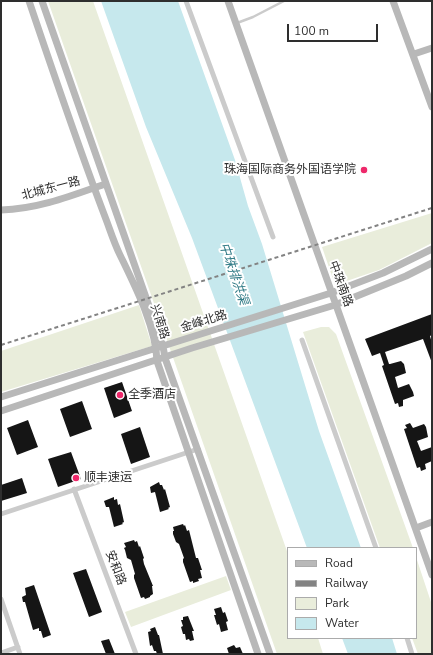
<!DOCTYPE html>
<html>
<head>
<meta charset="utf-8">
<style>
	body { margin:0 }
	#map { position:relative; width:433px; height:655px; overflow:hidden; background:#fff; font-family:"Nunito Sans",sans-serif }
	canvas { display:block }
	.frame { position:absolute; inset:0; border:2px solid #2e2e2e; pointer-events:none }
	.legend { position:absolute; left:287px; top:547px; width:130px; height:92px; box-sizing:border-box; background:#fff; border:1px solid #ababab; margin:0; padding:5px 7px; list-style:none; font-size:12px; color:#2e2e2e }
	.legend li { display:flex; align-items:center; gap:8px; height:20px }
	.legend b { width:20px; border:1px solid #ababab }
	.scale { position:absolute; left:287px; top:24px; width:91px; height:18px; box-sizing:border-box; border:2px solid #2e2e2e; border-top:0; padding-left:5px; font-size:12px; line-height:14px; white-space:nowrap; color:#2e2e2e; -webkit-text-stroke:3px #fff; paint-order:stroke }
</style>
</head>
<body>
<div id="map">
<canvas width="433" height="655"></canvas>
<div class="frame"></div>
<ul class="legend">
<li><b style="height:5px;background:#b8b8b8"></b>Road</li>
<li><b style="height:5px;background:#838383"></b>Railway</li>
<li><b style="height:11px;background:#e9eddb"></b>Park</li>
<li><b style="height:11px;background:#c6e8ed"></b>Water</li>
</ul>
<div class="scale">100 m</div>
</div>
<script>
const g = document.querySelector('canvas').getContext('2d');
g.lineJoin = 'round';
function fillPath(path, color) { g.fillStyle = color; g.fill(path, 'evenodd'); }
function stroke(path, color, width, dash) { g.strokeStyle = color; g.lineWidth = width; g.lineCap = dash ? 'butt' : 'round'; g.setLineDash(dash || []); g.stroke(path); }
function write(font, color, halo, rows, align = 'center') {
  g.font = font + ' "Nunito Sans","Noto Sans SC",sans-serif'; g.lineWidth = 4; g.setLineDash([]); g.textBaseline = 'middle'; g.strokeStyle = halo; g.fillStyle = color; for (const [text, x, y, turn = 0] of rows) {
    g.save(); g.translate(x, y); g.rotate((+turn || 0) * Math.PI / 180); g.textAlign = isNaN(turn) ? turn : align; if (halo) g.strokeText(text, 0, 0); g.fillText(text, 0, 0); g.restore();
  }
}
const green = new Path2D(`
	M48 1H93L288 554V638H318L323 654H277Z
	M432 213V243L379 270 335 285 322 247Z
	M139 305 152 346 1 392V351Z
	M321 327H329L336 334 413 548H380L303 332Z
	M416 557 432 605V654H418L412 638H416Z
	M226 576 231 590 131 627 125 612Z`);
const water = new Path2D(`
	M101 1H178L235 160 248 206 262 244 319 431 361 548H307L192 238 146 127Z
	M342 638H392L397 654H348Z`);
const building = new Path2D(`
	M432 314V335L430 336 432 343V363L423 339 385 352 389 364H390L401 361 404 364 406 373 395 377 398 388 409 384 413 392 414 396 403 400V406L399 407 398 403 395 404 382 366 384 365 380 353 372 356 365 339Z
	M122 382 132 411 114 418 104 388Z
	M82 401 92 429 70 437 60 409Z
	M28 420 38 447 17 455 7 428Z
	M410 423 413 428 424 424 426 427 428 437 417 441 421 451 432 447V461L425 464 426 469 421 471 420 467 417 468 404 429 407 428 405 425Z
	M140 427 150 457 131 464 121 434Z
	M71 452 81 479 58 487 48 459Z
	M22 478 27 493 1 501V485Z
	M159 482 160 485H162L164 490 165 489 170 507 168 508 169 509 160 512 155 492 151 493 150 487Z
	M114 497V500L117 499 118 505 120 504 124 522 122 523 123 524 114 527 109 507H106L104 501Z
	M183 524 184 526 185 525 187 531 189 530 196 558H198L202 570H200L202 578 198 579 199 581 193 583V581L190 582 183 562V559L184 558 179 544 176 542 173 534V531H174L173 527Z
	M134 540 135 542 137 541 139 547 140 546 144 558 143 559 144 564 153 586H152L153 594 150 596V597L145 599 144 597 141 598 134 578V575L135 574 131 560 127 558 125 550 124 548 126 547 124 543Z
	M86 569 102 612 89 617 73 573Z
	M34 585 51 635 43 638 41 631H39V628L33 630 25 602H23L22 597 26 595 25 588Z
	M221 607 223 613 225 612 228 621 226 622 228 630 221 632 219 624 217 625 214 615H216L214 609Z
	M188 616 194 631H192L194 640 190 641 189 639 186 640 185 634H183L181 627 183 626 181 620H183V617Z
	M155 627 158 635H159L163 654H157L156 651H154L152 645 150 646 148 632 151 631 150 629Z
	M109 639 115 654H106L101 641Z
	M234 645 236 648 240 647 243 654H229L227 648Z`);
const lane = new Path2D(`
	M237 23 253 17 284 1`);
const street = new Path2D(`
	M186 1 273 237
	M302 340 376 548
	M74 489 136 654
	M1 514 198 449
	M1 599 20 654
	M407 638 412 654
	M1 653 18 647`);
const secondary = new Path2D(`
	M29 1C54 75 79 149 107 222 111 233 115 245 120 255 135 286 156 327 157 361L258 654
	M42 1 163 346 165 358 270 654
	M228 1 432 575
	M393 1 432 107
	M414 54 432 48
	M1 210C38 209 71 196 105 184
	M1 397 331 293 383 273 432 249
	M1 411 192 348 335 305 406 276 432 263
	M416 528 432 522`);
const rail = new Path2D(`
	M1 345 432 208`);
const markers = [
	[364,170,4,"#ee286a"],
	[120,395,4,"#ee286a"],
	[76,478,4,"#ee286a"]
];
const poiNames = [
	["珠海国际商务外国语学院",356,170,"right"],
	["全季酒店",128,395],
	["顺丰速运",84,478]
];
const streetNames = [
	["北城东一路",51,189,-15],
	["中珠南路",340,284,70],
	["兴南路",159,322,72],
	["金峰北路",204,322,-17],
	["安和路",115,568,69]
];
const waterNames = [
	["中珠排洪渠",233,274,71]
];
fillPath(green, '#e9eddb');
fillPath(water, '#c6e8ed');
fillPath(building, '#151515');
stroke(lane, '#cbcbcb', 2.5);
stroke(street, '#cbcbcb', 5);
stroke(secondary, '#b8b8b8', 7);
stroke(rail, '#838383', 2, [4, 3]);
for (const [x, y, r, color] of markers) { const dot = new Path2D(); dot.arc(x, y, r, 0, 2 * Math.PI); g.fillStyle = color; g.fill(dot); stroke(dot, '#fff', 1.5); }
write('12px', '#2e2e2e', '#fff', poiNames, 'left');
write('12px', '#2e2e2e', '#fff', streetNames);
write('italic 13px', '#347d88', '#fff', waterNames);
</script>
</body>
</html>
